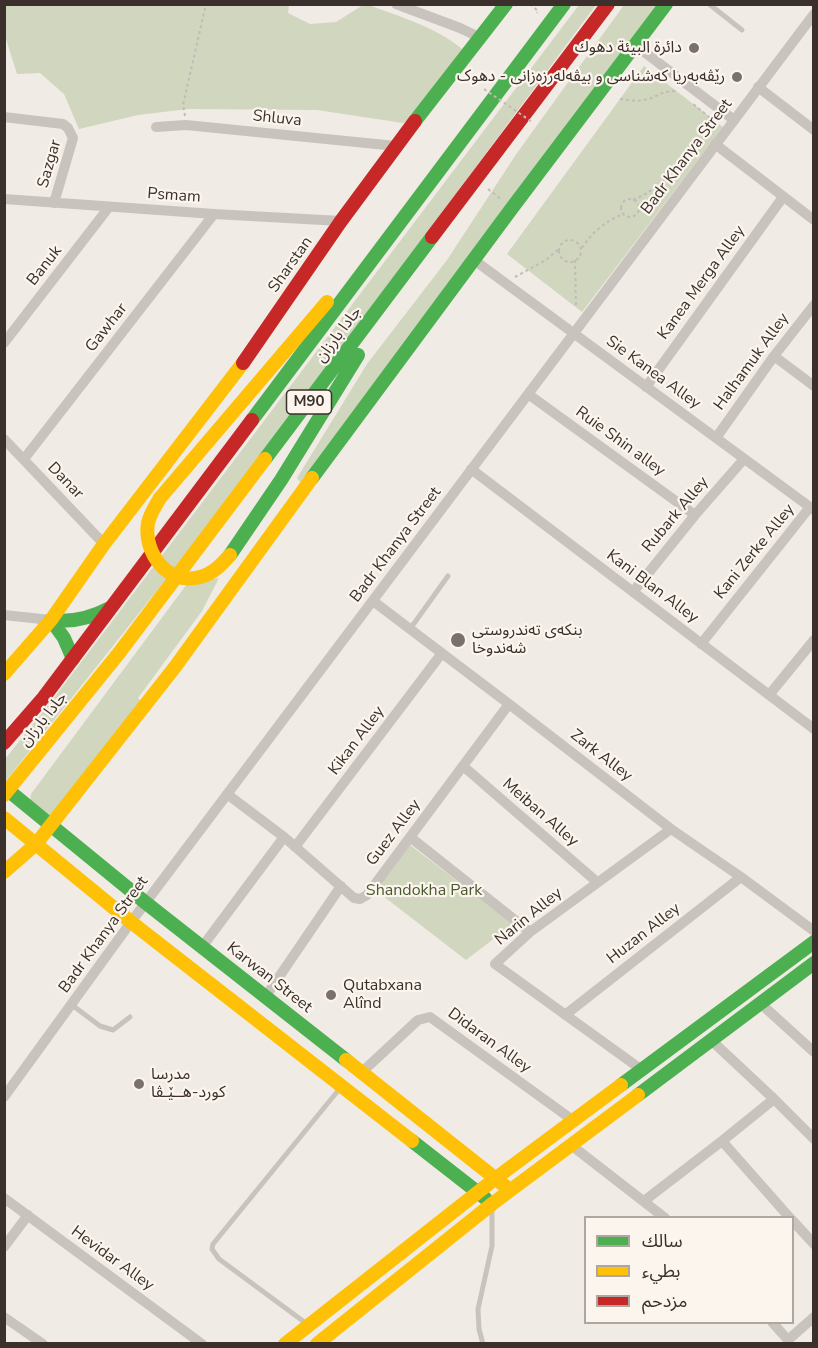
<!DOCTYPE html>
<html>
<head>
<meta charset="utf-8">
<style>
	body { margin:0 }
	#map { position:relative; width:818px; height:1348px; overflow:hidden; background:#f0ebe5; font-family:"Nunito Sans","Noto Sans Arabic",sans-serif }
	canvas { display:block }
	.frame { position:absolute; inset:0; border:6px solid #3b302b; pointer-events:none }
	.legend { position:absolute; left:584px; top:1216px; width:210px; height:108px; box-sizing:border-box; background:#fbf5ee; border:2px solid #aea6a0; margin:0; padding:8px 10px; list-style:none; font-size:18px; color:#3b302b }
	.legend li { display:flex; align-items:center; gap:12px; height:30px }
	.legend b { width:30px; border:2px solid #aea6a0 }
</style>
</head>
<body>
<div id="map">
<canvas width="818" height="1348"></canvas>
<div class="frame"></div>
<ul class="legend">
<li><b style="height:8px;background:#4caf50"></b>سالك</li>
<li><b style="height:8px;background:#ffc107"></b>بطيء</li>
<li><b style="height:8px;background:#c62828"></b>مزدحم</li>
</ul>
</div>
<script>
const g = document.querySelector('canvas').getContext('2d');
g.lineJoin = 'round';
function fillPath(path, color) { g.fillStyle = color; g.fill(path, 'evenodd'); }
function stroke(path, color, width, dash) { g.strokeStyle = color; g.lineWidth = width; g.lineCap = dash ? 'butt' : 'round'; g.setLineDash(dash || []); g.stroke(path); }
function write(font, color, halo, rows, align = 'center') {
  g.font = font + ' "Nunito Sans","Noto Sans Arabic",sans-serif'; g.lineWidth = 4.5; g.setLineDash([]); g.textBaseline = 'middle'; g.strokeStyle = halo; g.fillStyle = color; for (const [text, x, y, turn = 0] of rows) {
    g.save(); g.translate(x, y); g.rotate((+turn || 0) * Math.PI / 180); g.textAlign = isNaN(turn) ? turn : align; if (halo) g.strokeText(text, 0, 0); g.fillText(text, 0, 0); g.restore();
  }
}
const green = new Path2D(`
	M4 5H289L288 13 310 24 336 22 363 5H369C400 17 436 27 462 49L414 118 403 123 317 110 188 109 138 115 79 129 64 94 40 73 17 74 5 36Z
	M579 5H596L224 506 5 782V759L51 702Z
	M624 5H659L302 484 297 478 367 364 447 260 517 153Z
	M644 66 723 127 582 312 507 254Z
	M219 578 202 611 138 698 143 703 53 817 30 800 31 794 187 584Z
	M410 845 513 924 466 960 374 889Z`);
const path = new Path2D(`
	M530 4 538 11 537 13
	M620 99 637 101 649 99 665 92 676 91 678 92
	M185 116 183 105 206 4
	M488 189 502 200
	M621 208a9 9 0 1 1 18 0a9 9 0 1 1-18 0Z
	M633 200C672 184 688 151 714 121L692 103
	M559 251a11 11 0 1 1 22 0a11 11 0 1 1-22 0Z
	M582 248C592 232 606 221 623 214
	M575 260 576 308
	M515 277 546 260 560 248`);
const lane = new Path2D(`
	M709 4 742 30
	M410 629 448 576
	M72 1005 100 1026 113 1030 130 1017
	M307 1324 219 1259 212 1249 213 1244 341 1087
	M483 1344 479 1329 478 1309 492 1246V1209`);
const street = new Path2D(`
	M396 4 460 28 481 38
	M635 45 734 120
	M758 87 814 130
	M4 117 63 124 68 128 73 138 54 203
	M156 127 186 125 396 146
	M715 144 814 220
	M4 199 214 214 341 221
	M474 260 814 510
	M4 343 109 207
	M774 356 814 386
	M646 387 783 197
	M528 394 695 515
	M716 438 774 356 814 305
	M4 439 104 544
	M24 459 214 214
	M471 469 814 729
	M633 592 695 515 744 459
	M373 601 509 704 671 829 741 877 814 931
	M4 615 51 620
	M701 644 810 507
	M769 695 814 640
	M463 766 597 882
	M227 794 284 837 354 898 360 899 367 895 509 704
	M410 837 530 932
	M295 847 442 653
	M202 947 284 837
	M266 996 341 886
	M760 1003 814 1052
	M565 1015 741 877
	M711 1040 774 1099 814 1139
	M642 1070 495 964 530 932 671 829
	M362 1072 418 1020 430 1017 574 1121
	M4 1097 131 922 814 14
	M722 1141 790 1218
	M571 1145 665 1218
	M4 1198 202 1344
	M644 1201 722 1141 774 1099
	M792 1220 814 1244
	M4 1247 28 1215
	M4 1317 43 1344
	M772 1322 788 1340 814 1317`);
const fast = new Path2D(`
	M415 121 506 4
	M252 420 564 4
	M265 459 432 237
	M312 478 512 208 666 4
	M230 555 281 480 358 355
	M51 620C73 623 91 618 110 608
	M51 620 64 638 73 659
	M9 791 146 903 346 1060
	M621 1085 814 942
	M638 1095 814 963
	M412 1141 485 1198`);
const slow = new Path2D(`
	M160 498 327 302
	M4 674 51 620 104 544 243 363
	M4 795 119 653 265 459
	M4 818 131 922 412 1141
	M4 872 36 844 175 667 312 478
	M346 1060 510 1190
	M285 1344 496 1178 621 1085
	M317 1344 492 1204 638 1095`);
const jam = new Path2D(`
	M432 237 608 4
	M243 363 341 221 415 121
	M4 743 44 697 252 420`);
const pathBridge = new Path2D(`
	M484 89 532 122`);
const slowBridge = new Path2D(`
	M160 498C155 506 150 514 148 523 143 553 168 586 200 577 213 574 222 564 230 555`);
const markers = [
	[694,48,6,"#7a716c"],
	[737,77,6,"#7a716c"],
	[458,640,8,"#7a716c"],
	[331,995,6,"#7a716c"],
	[139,1084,6,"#7a716c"]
];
const shields = [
	[309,402,45]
];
const shieldNames = [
	["M90",309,402]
];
const poiNames = [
	["دائرة البيئة دهوك",682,48,"right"],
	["رێڤەبەریا کەشناسی و بیڤەلەرزەزانی - دهوک",725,77,"right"],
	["بنکەی تەندروستی",472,631],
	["شەندوخا",472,649],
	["Qutabxana",343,986],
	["Alînd",343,1004],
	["مدرسا",151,1075],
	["كورد-هــێـڤا",151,1093]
];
const streetNames = [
	["Shluva",277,119,6],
	["Badr Khanya Street",687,157,-53],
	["Sazgar",50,164,-74],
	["Psmam",174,196,4],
	["Sharstan",291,265,-55],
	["Banuk",45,266,-52],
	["Kanea Merga Alley",702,283,-54],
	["Gawhar",107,328,-52],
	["جادا بارزان",339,335,-53],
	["Halhamuk Alley",752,362,-54],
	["Sie Kanea Alley",653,373,36],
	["Ruie Shin alley",620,442,36],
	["Danar",65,481,46],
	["Rubark Alley",676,515,-50],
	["Badr Khanya Street",396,545,-53],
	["Kani Zerke Alley",755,552,-51],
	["Kani Blan Alley",652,587,37],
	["جادا بارزان",44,720,-51],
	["Kikan Alley",357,741,-53],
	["Zark Alley",601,756,38],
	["Meiban Alley",540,813,41],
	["Guez Alley",394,833,-53],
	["Narin Alley",529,917,-39],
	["Huzan Alley",644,934,-38],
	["Badr Khanya Street",104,935,-54],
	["Karwan Street",269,978,38],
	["Didaran Alley",489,1041,36],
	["Hevidar Alley",112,1259,36]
];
const parkNames = [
	["Shandokha Park",424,891]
];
fillPath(green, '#d1d6bf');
stroke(path, '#c2bbb6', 2, [3, 3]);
stroke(lane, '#c9c3be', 5);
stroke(street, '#c9c3be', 10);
stroke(fast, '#4caf50', 14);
stroke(slow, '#ffc107', 14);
stroke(jam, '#c62828', 14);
stroke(pathBridge, '#c2bbb6', 2, [3, 3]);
stroke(slowBridge, '#ffc107', 14);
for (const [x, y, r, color] of markers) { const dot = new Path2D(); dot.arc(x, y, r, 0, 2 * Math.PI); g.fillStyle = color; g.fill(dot); stroke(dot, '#fbf5ee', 2); }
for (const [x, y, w] of shields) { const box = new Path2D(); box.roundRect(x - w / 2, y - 12, w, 24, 4.5); g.fillStyle = '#fbf5ee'; g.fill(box); stroke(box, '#3b302b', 1.5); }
write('bold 15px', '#3b302b', null, shieldNames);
write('16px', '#3b302b', '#fbf5ee', poiNames, 'left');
write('16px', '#3b302b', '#fbf5ee', streetNames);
write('16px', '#4a5a2e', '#fbf5ee', parkNames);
</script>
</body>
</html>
